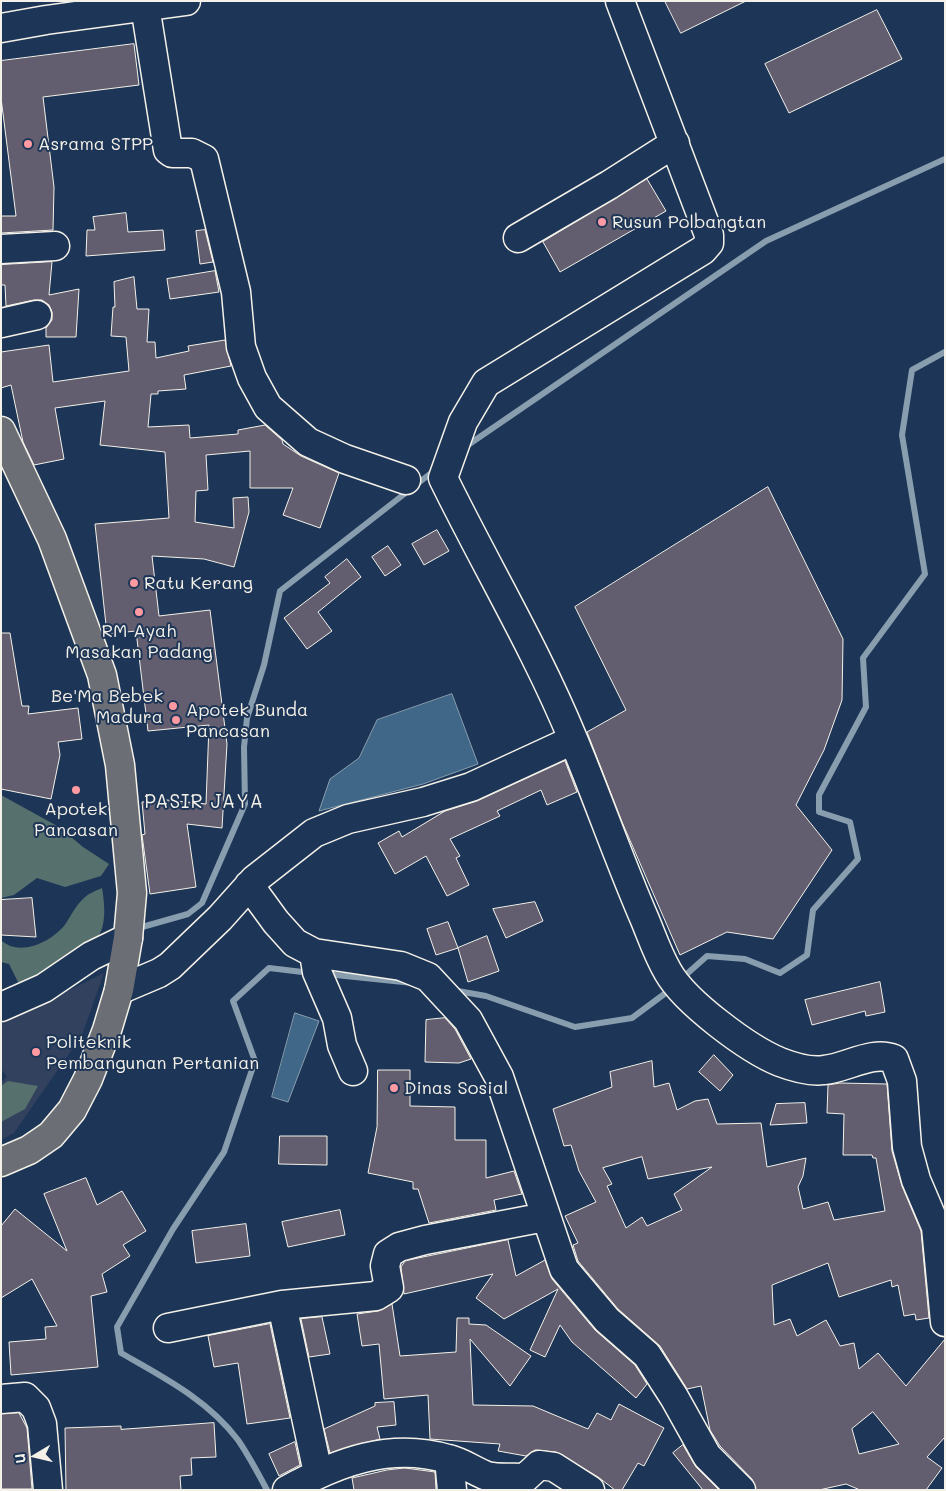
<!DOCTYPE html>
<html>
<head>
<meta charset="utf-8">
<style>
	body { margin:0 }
	#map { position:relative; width:946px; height:1491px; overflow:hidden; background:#1d3557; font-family:Mali,sans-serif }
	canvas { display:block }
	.frame { position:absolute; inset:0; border:2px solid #f4f1e8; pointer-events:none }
	.north { position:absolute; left:10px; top:1431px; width:50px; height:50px; -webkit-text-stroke:4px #1d3557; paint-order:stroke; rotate:261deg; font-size:14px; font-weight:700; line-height:20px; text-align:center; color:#f4f1e8 }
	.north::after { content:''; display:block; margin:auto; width:18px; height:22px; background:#f4f1e8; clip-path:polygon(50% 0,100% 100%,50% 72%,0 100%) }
</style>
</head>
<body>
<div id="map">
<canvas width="946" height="1491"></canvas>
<div class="frame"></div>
<div class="north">U</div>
</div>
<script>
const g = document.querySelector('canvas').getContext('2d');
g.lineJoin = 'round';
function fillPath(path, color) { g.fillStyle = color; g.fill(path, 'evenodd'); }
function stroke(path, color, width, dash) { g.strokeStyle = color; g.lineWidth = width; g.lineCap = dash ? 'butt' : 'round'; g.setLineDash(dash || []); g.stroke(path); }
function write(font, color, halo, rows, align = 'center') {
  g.font = font + ' Mali,sans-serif'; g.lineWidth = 4; g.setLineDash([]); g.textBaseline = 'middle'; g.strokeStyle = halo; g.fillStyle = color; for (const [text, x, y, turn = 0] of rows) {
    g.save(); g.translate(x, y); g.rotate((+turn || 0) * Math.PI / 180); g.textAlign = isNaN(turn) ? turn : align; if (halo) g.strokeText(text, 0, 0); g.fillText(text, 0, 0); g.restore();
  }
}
const built = new Path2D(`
	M104 973 82 1035 14 1133 1 1140V1082L7 1077 1 1069V1024Z`);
const green = new Path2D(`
	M1 795 59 827 83 847 109 864 101 876 65 887 37 878 14 895 1 898Z
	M102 888C105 906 107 927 95 942L22 990 9 964 1 962V940C19 957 49 943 64 926 70 918 74 908 82 900 87 894 95 891 102 888Z
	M8 1081 38 1086 25 1109 1 1122V1086Z`);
const water = new Path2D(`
	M452 694 478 764 423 784 319 811 330 779 359 758 377 720Z
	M295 1013 319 1021 288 1102 272 1097Z`);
const stream = new Path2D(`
	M465 447 766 241 945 159
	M135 929 188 914 202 903 245 804 244 747 247 718 264 665 280 591 435 470
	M326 974 413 983
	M680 980 707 956 745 959 780 973 807 955 813 910 858 859 850 822 819 812V795L866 707 863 658 925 574 902 435 912 370 945 352
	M452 990 486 996 575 1027 632 1018 671 989
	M267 1490C258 1473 249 1456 238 1440 208 1400 163 1377 121 1353L117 1327 173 1229 224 1152 255 1061 233 1001 269 968 311 973`);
const building = new Path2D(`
	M665 1H746L681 33Z
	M877 10 902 59 789 113 765 64Z
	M134 44 139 85 43 97 54 187 53 230 1 233V216H16L1 98V61Z
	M647 179 666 211 560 272 543 242Z
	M126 213 128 232 163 230 165 250 86 256 87 230H95L93 217Z
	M205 230 213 262 200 264 196 231Z
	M52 262 49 295 79 289 76 337H46V328L52 320V312L49 305 42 300H34L6 306 5 285H1V265Z
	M215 271 219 292 170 299 167 279Z
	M134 277 137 309H149L147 342H155L156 358 189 351 188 346 225 340 231 366 184 375 186 389 158 391V394H151L148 427 189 425 190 438 238 434V430L265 425 282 440 283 444 301 456 339 473 320 528 283 515 293 488H250V451L206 455 208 490 196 491 195 522 234 528 233 498 248 497 249 512 234 567 204 559 152 556 159 616 210 610 227 744 222 828 187 824 196 887 150 894 142 835 145 834 142 802 167 800 206 804 209 725 148 731 136 631 107 634 95 524 169 518 165 452 100 445 105 401 55 408 64 459 34 465 23 442 11 385 1 388V352L49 345 53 382 129 371 126 337 111 336 113 307H115L114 282Z
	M768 487 843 639 842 700 824 750 796 805 832 850 773 939 727 932 680 955 622 822 587 732 626 710 575 607Z
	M437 530 449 551 424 565 412 544Z
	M388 546 401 565 385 576 372 557Z
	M347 559 361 577 318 612 332 631 307 649 284 618 330 583 325 577Z
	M1 633H10L22 706H29L28 714 78 708 82 739 58 742 60 755 51 799 1 789Z
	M565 761 577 792 547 805 541 790 497 811 500 816 450 839 460 856 456 858 469 885 447 896 426 856 395 874 378 843 399 831 402 837 445 811 477 801Z
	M32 898 36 937 1 935V900Z
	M535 902 543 921 506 938 493 909Z
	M448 922 458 948 436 955 427 929Z
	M487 936 499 971 468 982 458 948Z
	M880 982 885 1012 866 1016 865 1011 812 1025 805 1000Z
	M445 1018 455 1029 471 1059 459 1063 425 1062 426 1020Z
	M714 1055 733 1075 720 1091 699 1072Z
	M652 1061 654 1087 669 1083 677 1110 695 1101 708 1099 717 1124 761 1123 767 1167 806 1158 803 1176 798 1187 803 1209 828 1202 834 1220 885 1211 876 1158H873L872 1155H843L844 1114 827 1113 828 1085 840 1083 887 1084 892 1151 902 1186 921 1231 929 1318 916 1320 915 1314 904 1316 898 1285 892 1287 891 1280 839 1297 828 1263 772 1285 774 1325 790 1319 797 1336 826 1320 840 1346 854 1343 859 1369 878 1353 906 1386 945 1339V1437L927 1457 942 1468 926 1490H860L846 1484 819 1490H756L752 1479 720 1446 710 1430 701 1386 687 1389 660 1346 618 1309 578 1261 573 1245 578 1243 565 1216 596 1202 579 1171 571 1145 564 1146 553 1109 612 1087 610 1072ZM642 1157 648 1179 712 1167 674 1194 682 1210 647 1226 642 1217 626 1228 607 1186 612 1184 603 1168ZM873 1412 899 1444 859 1454 852 1429Z
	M378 1070H410V1106L455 1107V1140H486V1178L514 1171 522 1194 494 1200 496 1210 429 1223 418 1189H413V1182L368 1173 377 1127Z
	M805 1103 807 1123 770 1125 776 1104Z
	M280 1136H327V1165L279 1164Z
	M86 1178 97 1205 122 1191 146 1231 123 1245 130 1256 102 1274 107 1292 91 1296 98 1367 11 1375 9 1342 46 1339 45 1327 57 1326 32 1279 1 1298V1226L15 1209 67 1251 44 1194Z
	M340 1210 345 1235 288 1247 282 1222Z
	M246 1224 250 1256 196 1263 192 1231Z
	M508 1240 516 1276 545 1260 552 1279 595 1330 635 1365 647 1384 636 1398 572 1342 560 1325 545 1357 530 1350 558 1289 504 1319 476 1298 493 1274 404 1294 401 1267 405 1261Z
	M392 1304 400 1356 456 1352 457 1318H469V1324L486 1325 531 1356 510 1386 470 1339 473 1405 533 1406 588 1429 597 1413 611 1420 619 1404 664 1428 644 1466 638 1463 622 1490H615L598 1477 556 1452 535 1450 526 1456 498 1451 500 1444 430 1439 428 1395 384 1399 379 1344 362 1346 357 1314 378 1311Z
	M322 1317 330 1354 309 1357 301 1319Z
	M270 1324 290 1418 247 1424 238 1363 214 1367 208 1336Z
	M394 1402 396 1425 377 1427 380 1439 330 1453 324 1429 375 1406V1403Z
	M19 1413 27 1428 32 1489H1V1414Z
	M214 1423 216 1457 191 1458 192 1475 180 1476 181 1490H66L65 1428 121 1426V1429Z
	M295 1442 300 1465 279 1476 269 1454Z
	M683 1445 696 1467 719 1490H703L673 1453Z
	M405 1468 435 1472 436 1490H354L352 1478 387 1470Z`);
const minor = new Path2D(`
	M620 1 709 235V243L703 250 486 383 463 422 443 478C486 566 536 649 573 739 598 799 619 860 645 920 652 937 658 955 668 972 685 1002 748 1049 780 1062 793 1067 810 1072 824 1070 847 1068 872 1050 894 1059L902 1081 907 1147 916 1180 936 1227 945 1322
	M145 6 168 150 172 153H192L204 159 236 292 241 347 252 378 268 407 308 442 345 459 406 480
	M1 28 46 20 186 1
	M518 238 609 185 675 143
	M1 249 55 246
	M1 323 37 315
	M249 885 276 922 295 943 314 953 401 966 428 977 468 1020 499 1077 564 1269 607 1320 647 1355 674 1397 707 1456 741 1490
	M314 953 317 972 337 1018 342 1045 353 1071
	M119 990 159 973 170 966 220 918 254 880 314 833 348 819 423 802 471 787 573 740
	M1 1007 44 988 91 956 128 938
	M168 1328 282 1305
	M1 1399 25 1397 36 1408 42 1424 48 1490
	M449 1459 452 1490
	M318 1473 282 1305 376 1296 389 1288 385 1266 388 1254 399 1247 425 1240 545 1217
	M287 1490C338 1462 390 1442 448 1459 462 1462 474 1471 487 1476 498 1479 513 1477 525 1478L539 1465 554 1467 590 1490`);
const major = new Path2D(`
	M1 431 52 539 102 675 120 765 132 893 128 938 119 990 107 1030 88 1079 72 1110 51 1135 29 1150 1 1162`);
const markers = [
	[28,144,5,"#ff9aa2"],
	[602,222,5,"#ff9aa2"],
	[134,583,5,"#ff9aa2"],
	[139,612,5,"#ff9aa2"],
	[173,706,5,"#ff9aa2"],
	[176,720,5,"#ff9aa2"],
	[76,790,5,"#ff9aa2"],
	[36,1052,5,"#ff9aa2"],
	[394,1088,5,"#ff9aa2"]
];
const poiNames = [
	["Asrama STPP",38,144],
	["Rusun Polbangtan",612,222],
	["Ratu Kerang",144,583],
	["RM Ayah",139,631,"center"],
	["Masakan Padang",139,652,"center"],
	["Be'Ma Bebek",163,696,"right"],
	["Madura",163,717,"right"],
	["Apotek Bunda",186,710],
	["Pancasan",186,731],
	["Apotek",76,809,"center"],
	["Pancasan",76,830,"center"],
	["Politeknik",46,1042],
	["Pembangunan Pertanian",46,1063],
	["Dinas Sosial",404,1088]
];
const neighbourhoodNames = [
	["PASIR JAYA",204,802]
];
fillPath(built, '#32415e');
fillPath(green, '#56706d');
fillPath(water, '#406788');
stroke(water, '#889eae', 1);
stroke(stream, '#889eae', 6);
fillPath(building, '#625e6f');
stroke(building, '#f4f1e8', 1);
stroke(minor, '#f4f1e8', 31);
stroke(major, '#f4f1e8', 31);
stroke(minor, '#1d3557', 28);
stroke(major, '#6b6f75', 28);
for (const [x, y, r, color] of markers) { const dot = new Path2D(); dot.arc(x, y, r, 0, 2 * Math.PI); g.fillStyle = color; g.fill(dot); stroke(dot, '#1d3557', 2); }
write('18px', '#f4f1e8', '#1d3557', poiNames, 'left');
g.letterSpacing = '1px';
write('19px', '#f4f1e8', '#1d3557', neighbourhoodNames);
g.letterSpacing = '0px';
</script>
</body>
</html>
